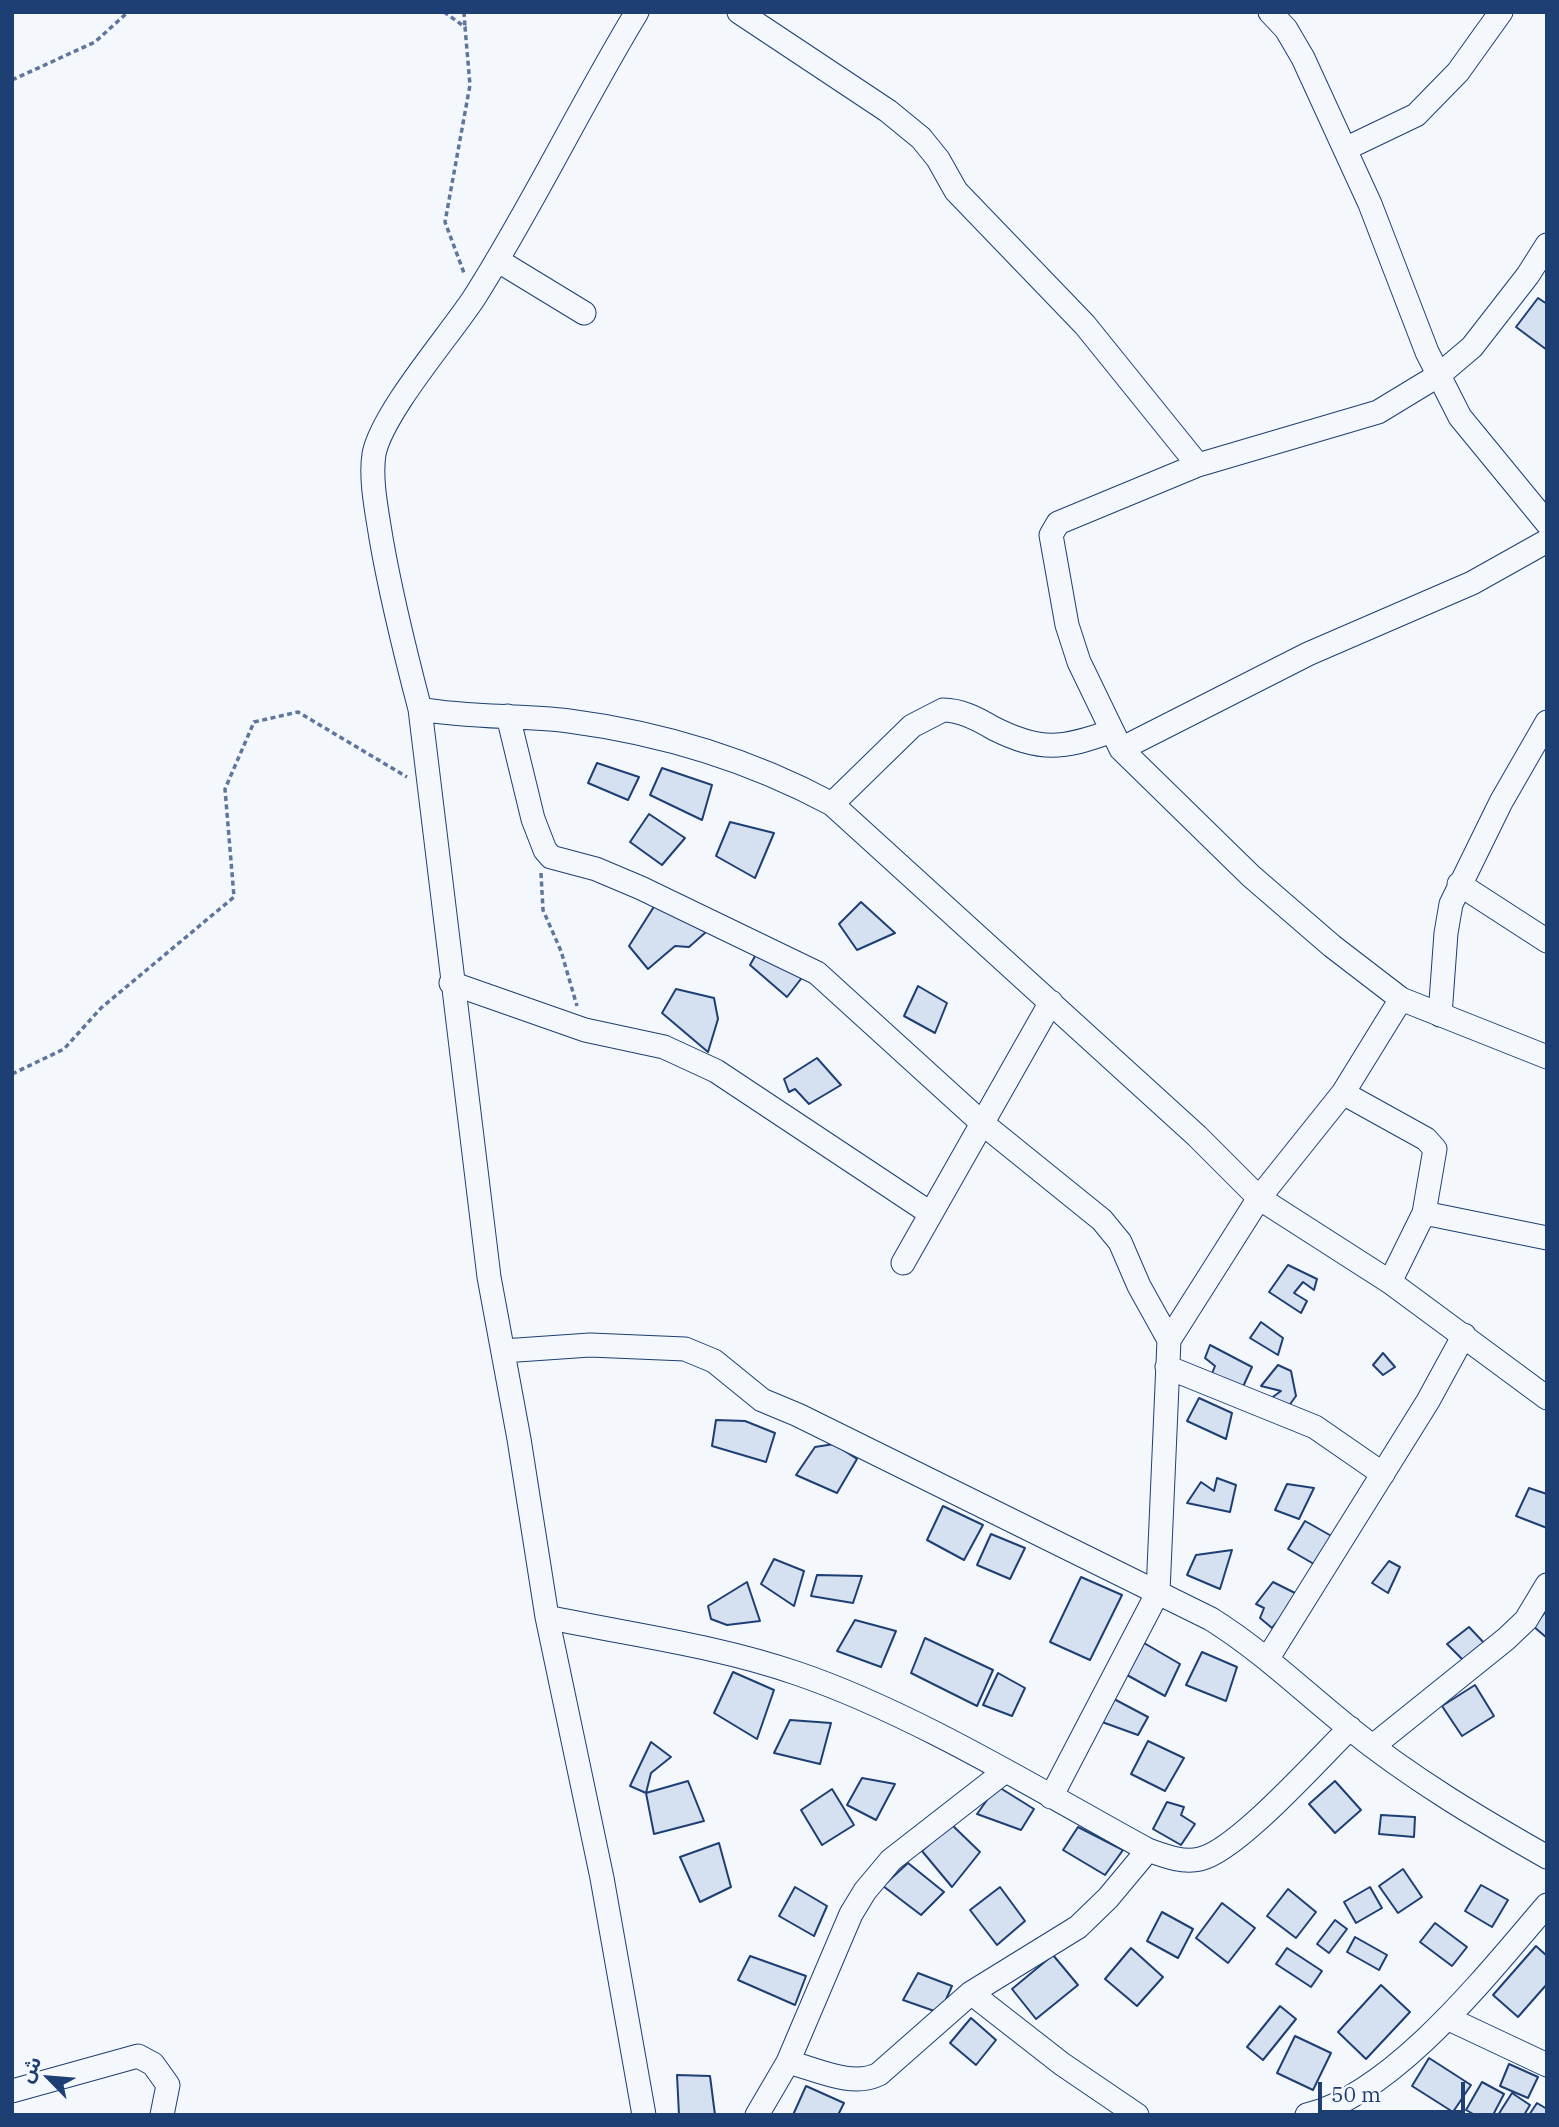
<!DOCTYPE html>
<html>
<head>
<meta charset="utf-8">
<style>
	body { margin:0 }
	#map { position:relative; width:1559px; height:2127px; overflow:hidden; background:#f4f7fb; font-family:"IBM Plex Serif","Noto Sans Arabic",serif }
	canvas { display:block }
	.frame { position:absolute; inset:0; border:14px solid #1d3f73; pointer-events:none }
	.north { position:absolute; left:14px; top:2043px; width:70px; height:70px; -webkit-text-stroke:5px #f4f7fb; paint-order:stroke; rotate:295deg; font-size:19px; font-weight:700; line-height:28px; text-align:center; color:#1d3f73 }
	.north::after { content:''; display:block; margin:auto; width:24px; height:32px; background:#1d3f73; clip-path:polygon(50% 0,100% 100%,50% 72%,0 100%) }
	.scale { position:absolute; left:1318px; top:2082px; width:147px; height:32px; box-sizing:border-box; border:4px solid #1d3f73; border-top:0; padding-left:9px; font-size:21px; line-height:24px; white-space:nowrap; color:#1d3f73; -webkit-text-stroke:5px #f4f7fb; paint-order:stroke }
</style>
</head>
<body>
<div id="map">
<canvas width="1559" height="2127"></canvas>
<div class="frame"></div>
<div class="north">ش</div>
<div class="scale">50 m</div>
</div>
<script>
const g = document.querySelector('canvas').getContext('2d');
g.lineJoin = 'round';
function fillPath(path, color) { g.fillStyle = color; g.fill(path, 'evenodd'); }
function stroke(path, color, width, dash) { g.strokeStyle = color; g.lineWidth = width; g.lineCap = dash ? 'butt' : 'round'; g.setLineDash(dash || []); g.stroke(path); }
const building = new Path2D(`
	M1538 298 1547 304V350L1516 327Z
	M597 763 639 777 628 800 588 783Z
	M662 768 712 785 702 820 650 795Z
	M649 814 685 838 662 865 630 842Z
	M730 822 774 833 755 878 716 856Z
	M861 902 895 933 857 950 839 924Z
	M655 905 706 932 689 947 675 946 648 969 629 946Z
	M758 951 804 975 787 997 750 965Z
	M918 986 947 1003 935 1033 904 1016Z
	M676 989 714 998 718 1019 708 1052 662 1013Z
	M817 1058 841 1085 809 1104 795 1089 789 1092 784 1079Z
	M1288 1265 1317 1279 1314 1290 1303 1282 1294 1293 1307 1301 1301 1313 1269 1292Z
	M1261 1322 1283 1338 1278 1355 1250 1338Z
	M1210 1345 1252 1367 1241 1391 1211 1376 1215 1366 1205 1358Z
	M1383 1353 1395 1367 1383 1375 1373 1365Z
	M1278 1365 1291 1371 1296 1396 1288 1407 1270 1399 1281 1391 1261 1386Z
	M1199 1398 1232 1413 1226 1439 1187 1421Z
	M716 1420 745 1421 775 1433 766 1462 712 1446Z
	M834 1444 857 1459 837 1493 796 1475 815 1447Z
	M1217 1478 1236 1485 1230 1512 1187 1503 1201 1482 1214 1491Z
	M1287 1484 1314 1488 1299 1519 1275 1510Z
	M1529 1488 1547 1494V1528L1516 1516Z
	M943 1506 983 1525 964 1560 927 1540Z
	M1305 1521 1335 1538 1319 1567 1288 1549Z
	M991 1534 1025 1548 1010 1579 977 1565Z
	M1232 1550 1220 1589 1187 1575 1196 1555Z
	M774 1559 804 1571 794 1606 761 1584Z
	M1389 1561 1400 1567 1388 1593 1372 1583Z
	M817 1575 862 1576 853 1603 811 1596Z
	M1081 1577 1122 1595 1090 1660 1050 1642Z
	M747 1582 760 1621 727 1625 711 1619 708 1606Z
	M1273 1582 1299 1595 1272 1628 1260 1618 1264 1608 1256 1604Z
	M1547 1610V1638L1533 1626Z
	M855 1620 896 1631 881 1667 837 1651Z
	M1469 1627 1487 1646 1466 1663 1447 1644Z
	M925 1638 993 1670 977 1706 911 1673Z
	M1144 1643 1180 1664 1165 1696 1127 1675Z
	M1202 1652 1237 1667 1226 1701 1186 1685Z
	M733 1672 774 1690 757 1739 714 1713Z
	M998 1673 1025 1688 1012 1716 983 1705Z
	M1475 1685 1494 1716 1462 1736 1442 1706Z
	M1114 1699 1148 1717 1138 1735 1102 1722Z
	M790 1720 831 1723 820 1764 774 1753Z
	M1148 1741 1184 1758 1165 1791 1131 1774Z
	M651 1742 671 1757 651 1773 646 1793 630 1786Z
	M862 1778 895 1784 876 1820 847 1805Z
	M688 1781 704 1821 654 1834 646 1793Z
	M1335 1781 1361 1810 1335 1833 1309 1804Z
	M997 1786 1034 1809 1021 1830 977 1814Z
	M832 1789 854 1825 822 1845 801 1810Z
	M1167 1802 1184 1807 1181 1815 1195 1824 1181 1845 1153 1829Z
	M1381 1815 1415 1817 1414 1837 1379 1834Z
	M951 1824 980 1852 952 1887 922 1851Z
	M1078 1827 1123 1850 1105 1875 1063 1850Z
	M719 1843 731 1887 700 1902 680 1857Z
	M908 1863 944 1892 921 1915 883 1886Z
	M1403 1869 1422 1897 1398 1913 1379 1886Z
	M1481 1885 1508 1900 1492 1927 1465 1911Z
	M795 1887 827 1906 814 1936 779 1916Z
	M1000 1887 1025 1921 997 1945 970 1910Z
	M1370 1887 1382 1908 1356 1923 1344 1902Z
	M1288 1889 1316 1912 1296 1938 1267 1916Z
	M1222 1903 1255 1928 1228 1963 1196 1938Z
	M1162 1912 1193 1929 1178 1958 1147 1941Z
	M1335 1920 1347 1929 1329 1953 1317 1944Z
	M1435 1923 1467 1947 1452 1966 1420 1942Z
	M1355 1937 1387 1955 1379 1970 1347 1952Z
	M1536 1946 1547 1956V1984L1518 2017 1493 1995Z
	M1131 1948 1163 1977 1137 2006 1105 1979Z
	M1287 1948 1322 1971 1311 1987 1276 1964Z
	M1053 1955 1078 1985 1036 2019 1012 1989Z
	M750 1956 806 1976 795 2005 738 1980Z
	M918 1973 952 1986 940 2013 903 2000Z
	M1381 1985 1410 2012 1366 2059 1338 2032Z
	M1280 2006 1296 2019 1263 2060 1247 2047Z
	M971 2018 996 2040 976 2065 950 2043Z
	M1295 2036 1331 2053 1313 2090 1277 2073Z
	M1429 2058 1471 2085 1453 2112 1412 2086Z
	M1509 2064 1538 2077 1528 2098 1500 2086Z
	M677 2075 710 2076 715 2115H679Z
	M1482 2082 1504 2094 1493 2115H1475L1466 2110Z
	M806 2086 844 2103 838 2115H793Z
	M1512 2093 1530 2105 1524 2115H1498Z
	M1537 2103 1547 2109V2115H1529Z`);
const path = new Path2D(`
	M444 12 465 27 470 85 445 222 464 273
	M464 12 465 27
	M12 80 95 42 128 12
	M541 873 543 910 561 951 577 1006
	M12 1074 64 1049 101 1008 234 897 225 789 254 722 298 712 407 777`);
const minor = new Path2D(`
	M637 12C580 106 533 205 474 298 449 336 382 413 374 454 370 480 377 512 381 538 391 596 405 652 420 709 469 718 519 715 569 721 661 733 750 760 832 804L1197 1136 1259 1198 1390 1282 1547 1398
	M739 12 888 111 921 138 938 159 956 191 1085 325 1198 465
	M1270 12 1286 29 1303 58 1370 204 1427 352 1460 417 1547 523
	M1345 149 1416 115 1458 72 1501 12
	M1547 245 1528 275 1472 347 1439 375 1378 412 1198 465 1058 523 1051 535 1067 625 1079 662 1121 749 1251 876 1332 946 1401 999 1547 1057
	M497 260 584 313
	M420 709 489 1277 519 1439 547 1617 602 1878 644 2115
	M508 716 533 819 545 850 551 857 596 869 641 888 817 973 982 1123 1102 1220 1120 1242 1139 1286 1169 1340 1158 1592 1051 1797
	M1121 749 1308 654 1472 583 1547 541
	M832 804 912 726 943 710C961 710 978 719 993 728 1040 752 1063 749 1112 731
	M1459 884 1547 941
	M451 983 585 1030 664 1047 716 1071 930 1213
	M1440 1015 1446 933 1451 904 1501 802 1547 722
	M1343 1093 1426 1139 1435 1149 1424 1213 1390 1282
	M1424 1213 1547 1238
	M903 1263 1051 1002
	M1169 1340 1259 1198 1343 1093 1401 999
	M503 1351 590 1345 685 1349 714 1361 762 1400 798 1415 1211 1619C1262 1651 1303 1691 1349 1728 1411 1778 1478 1818 1547 1857
	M1167 1367 1315 1427 1383 1474
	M547 1617C631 1635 714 1645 796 1673 914 1713 1038 1790 1148 1850 1165 1856 1182 1863 1200 1859 1237 1851 1319 1758 1350 1728
	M1268 1658 1428 1401 1464 1335
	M1373 1746 1506 1639 1526 1620 1547 1585
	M971 1993 1062 2064 1137 2115
	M1447 2018 1547 2065
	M788 2062C816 2069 852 2088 879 2074L971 1993 1078 1927 1108 1898 1148 1850
	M12 2091 138 2056 153 2064 168 2085 162 2115
	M757 2115 788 2062 851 1914 865 1891 891 1860 1004 1772
	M1307 2115C1395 2093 1489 1972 1547 1905`);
fillPath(building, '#d5e0f0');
stroke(building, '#1d3f73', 2);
stroke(minor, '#1d3f73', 25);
stroke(path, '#5e769c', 3.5, [5, 3.5]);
stroke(minor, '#f4f7fb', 23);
</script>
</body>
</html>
